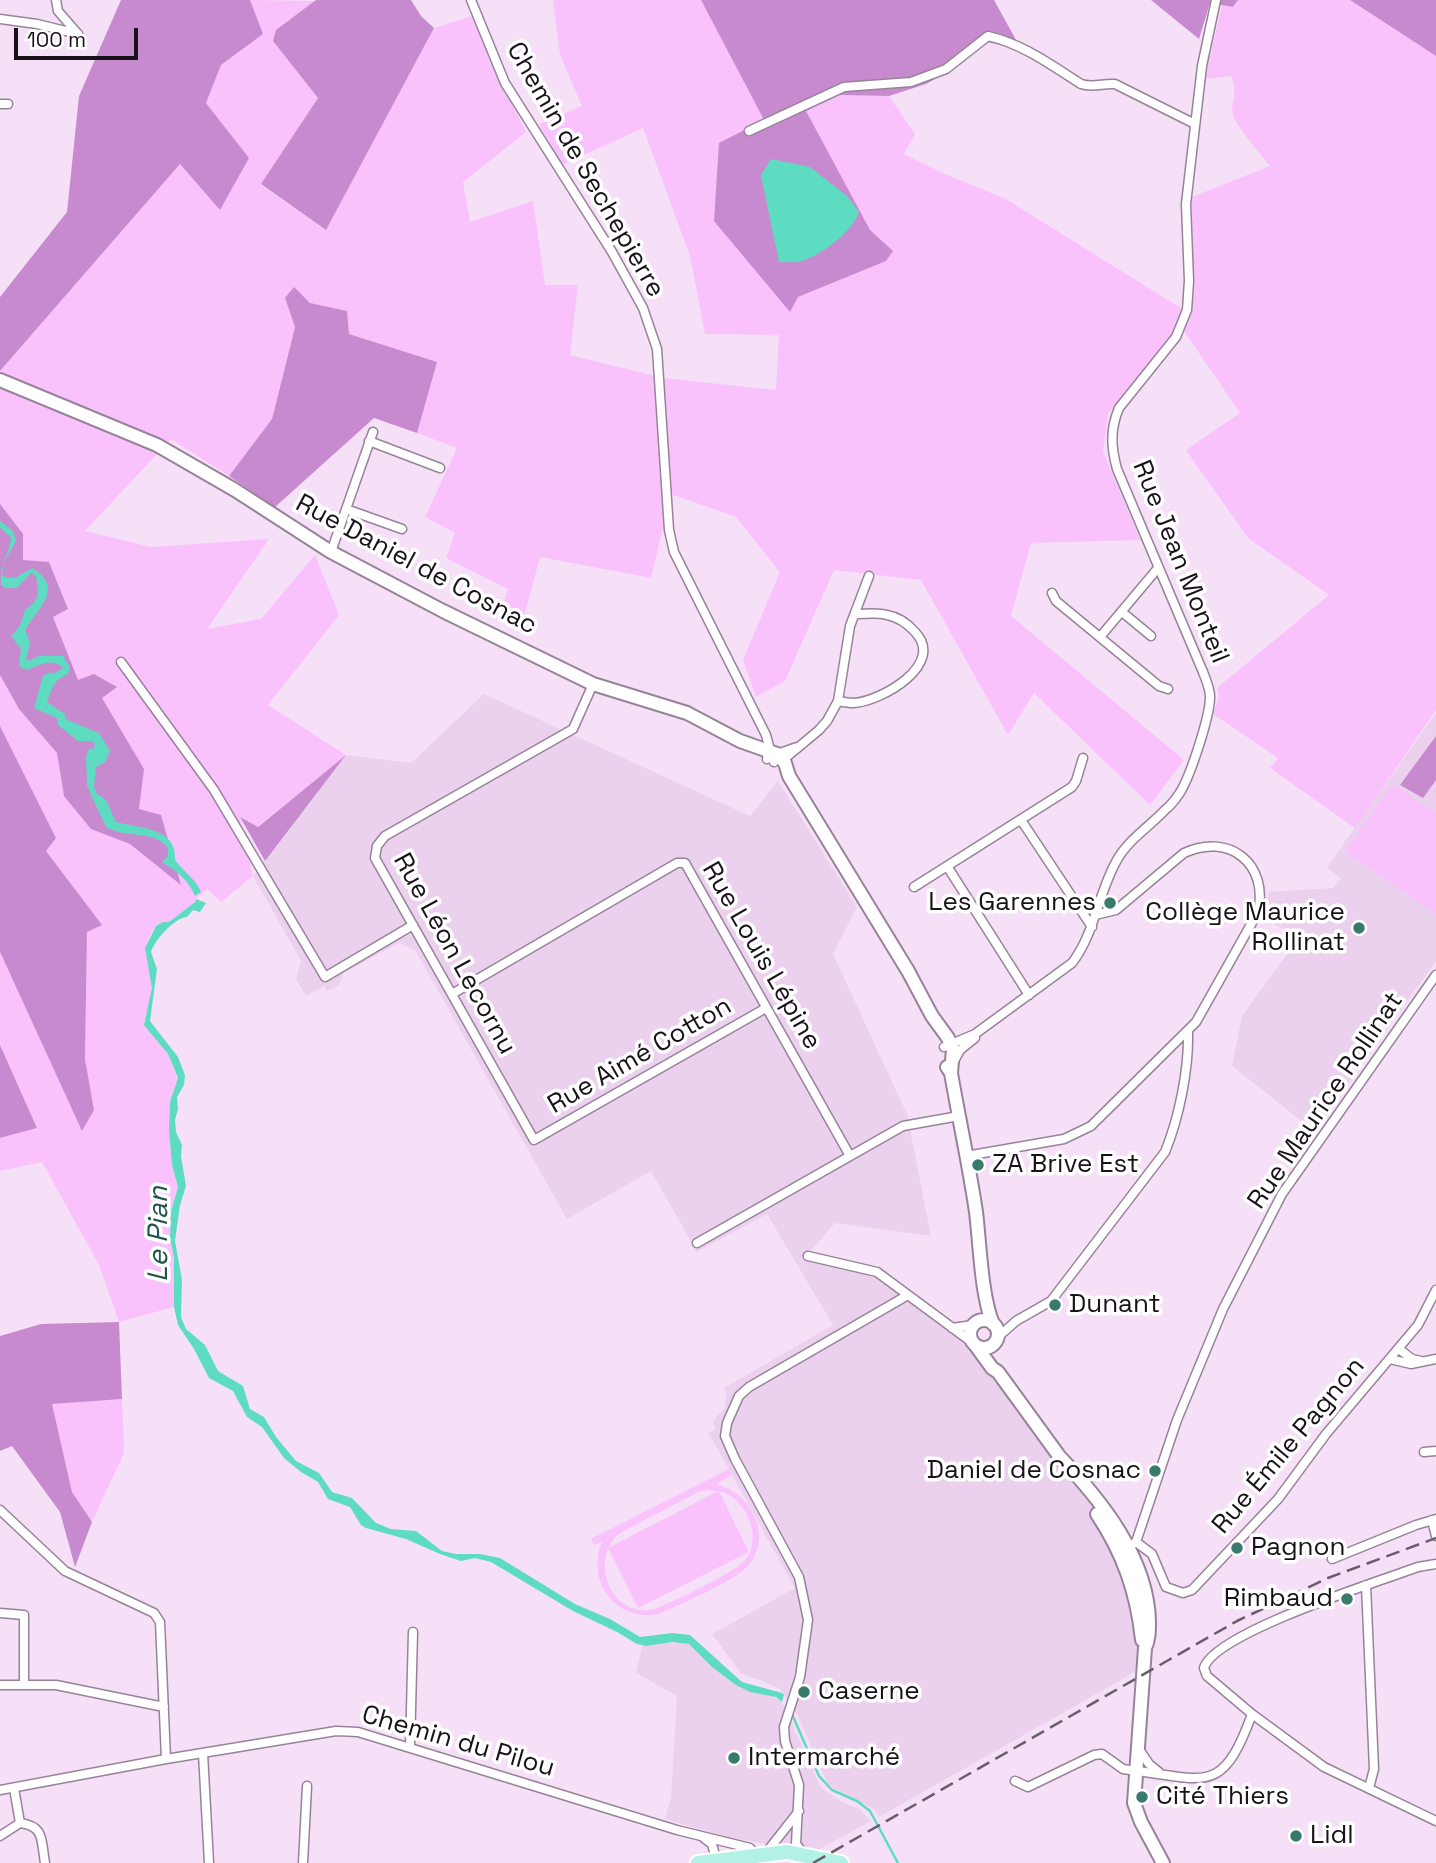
<!DOCTYPE html>
<html>
<head>
<meta charset="utf-8">
<style>
	body { margin:0 }
	#map { position:relative; width:1436px; height:1863px; overflow:hidden; background:#f6e0f7; font-family:"Space Grotesk",sans-serif }
	canvas { display:block }
	.scale { position:absolute; left:14px; top:28px; width:124px; height:32px; box-sizing:border-box; border:4px solid #181119; border-top:0; padding-left:9px; font-size:21px; line-height:24px; white-space:nowrap; color:#181119; -webkit-text-stroke:5px #fff; paint-order:stroke }
</style>
</head>
<body>
<div id="map">
<canvas width="1436" height="1863"></canvas>
<div class="scale">100 m</div>
</div>
<script>
const g = document.querySelector('canvas').getContext('2d');
g.lineJoin = 'round';
function fillPath(path, color) { g.fillStyle = color; g.fill(path, 'evenodd'); }
function stroke(path, color, width, dash) { g.strokeStyle = color; g.lineWidth = width; g.lineCap = dash ? 'butt' : 'round'; g.setLineDash(dash || []); g.stroke(path); }
function write(font, color, halo, rows, align = 'center') {
  g.font = font + ' "Space Grotesk",sans-serif'; g.lineWidth = 7; g.setLineDash([]); g.textBaseline = 'middle'; g.strokeStyle = halo; g.fillStyle = color; for (const [text, x, y, turn = 0] of rows) {
    g.save(); g.translate(x, y); g.rotate((+turn || 0) * Math.PI / 180); g.textAlign = isNaN(turn) ? turn : align; if (halo) g.strokeText(text, 0, 0); g.fillText(text, 0, 0); g.restore();
  }
}
const built = new Path2D(`
	M484 694 750 816 778 781 857 907 833 954 907 1114 931 1236 835 1223 809 1253 876 1267 971 1344 1126 1536 1149 1664 879 1817 874 1809 828 1785 797 1714 779 1688 741 1673 712 1634 795 1588 708 1432 715 1430 713 1421 725 1408 726 1392 724 1388 833 1325 767 1214 697 1252 651 1171 567 1219 415 950 399 943 344 973 339 985 332 989 327 991 324 986 306 996 296 979 301 961 253 876 346 755 411 763Z
	M1436 713V961L1314 1131 1232 1066 1242 1016 1298 939 1264 917 1269 892 1333 888 1341 879 1327 867Z
	M680 1642 690 1645 747 1690 772 1696 782 1702 821 1788 846 1804 860 1809 871 1821 813 1853 727 1837 665 1819 671 1797 677 1696 636 1673 642 1646Z`);
const green = new Path2D(`
	M250 0 317 1 276 30 273 41 318 98 261 185 326 230 434 28 472 16 493 65 526 132 463 182 470 222 533 201 545 285H578L570 355 663 378 776 390 779 335 705 334 690 256 643 128 562 165 539 124 582 106 560 55 553 0H701L764 120 798 297 885 261 805 111 840 95 889 96 915 134 904 154 945 174 1006 199 1192 315V197L1270 166C1262 156 1236 126 1233 115 1230 100 1239 94 1231 76L1205 79 1222 5 1233 7 1238 0H1350L1436 56V710L1355 828 1270 768 1278 758 1213 714 1219 697 1217 688 1329 595 1248 538 1186 450 1240 413 1180 325 1108 414 1103 451 1140 540 1031 543 1011 616 1184 760 1150 805 1034 693 1008 735 921 580 834 570 785 681 756 697 743 660 780 572 736 517 671 494 651 578 540 557 522 625 498 620 508 589 446 558 455 533 425 517 457 448 417 433 436 362 349 334 347 311 285 298 295 326 272 419 229 476 171 439 85 531 151 547 269 539 207 629 261 619 315 555 339 615 268 705 346 755 257 827 240 818 253 876 221 902 207 889 196 899 195 902 169 922C160 922 156 925 151 933 141 951 150 964 152 983 153 995 147 1010 144 1022L168 1054 178 1080 170 1102 169 1130 172 1165 178 1187 171 1211 170 1226 176 1275 174 1307 119 1322 99 1265 42 1162 0 1171V1138L37 1128 0 1045V952L82 1131 94 1110 85 1059 87 932 101 925 46 851 56 838 0 726V371L180 164 220 209 248 158 206 103 221 65 262 34Z
	M1393 784 1436 814V914L1345 851Z
	M122 1399 124 1453 92 1522 72 1493 51 1403Z
	M729 1469 732 1475 716 1484C735 1489 747 1500 755 1518 763 1534 759 1556 746 1568 729 1584 682 1603 659 1614 617 1623 585 1581 602 1542L594 1545 591 1539ZM708 1490 718 1491 608 1548 638 1608 749 1552 719 1491C736 1495 749 1512 752 1529 754 1542 752 1554 742 1563 732 1573 672 1603 657 1608 652 1610 646 1611 641 1610 605 1606 592 1555 620 1533L700 1491Z`);
const forest = new Path2D(`
	M121 0H250L263 34 221 65 206 103 249 158 220 210 180 164 0 371V297L67 212 79 96Z
	M316 0H411L421 16 434 28 326 230 261 184 318 98 273 41 276 30Z
	M701 0H994L1021 49 986 42 961 64 926 84 889 96 840 95 806 111 870 230 893 251 886 261 798 297 790 312 714 221 719 143 764 120Z
	M1151 0H1238L1233 7 1210 3 1199 39Z
	M1350 0H1436V56Z
	M294 287 310 303 347 311 349 334 437 362 417 433 374 418 275 507 229 476 272 419 295 327 285 298Z
	M0 504 23 534V560L49 562 68 609 53 617 78 680 94 674 117 687 102 698 144 769 139 809 161 815 181 885 130 844 91 829 64 796 57 753 19 709 0 675Z
	M0 726 56 838 46 851 102 925 87 932 85 1059 94 1110 82 1131 0 952Z
	M1436 736V780L1423 798 1400 785Z
	M346 755 265 861 240 817 258 827Z
	M0 1045 37 1128 0 1138Z
	M119 1322 122 1399 52 1404 72 1492 92 1522 75 1567 60 1512 12 1446 0 1451V1336L41 1324Z`);
const water = new Path2D(`
	M771 159 810 167 847 196 859 212C852 232 822 255 801 261 794 263 786 262 779 262L761 175Z
	M0 521 13 531 16 541 4 562 2 574 5 577 15 578 32 568C65 588 39 607 25 630L30 643 26 659 29 661 39 656H63L70 668 68 674C53 680 52 689 47 702L65 714V719L99 733 110 751 105 762 96 767 94 787 97 794 106 800 116 822C139 828 178 828 175 860 184 872 195 878 201 892L195 896C188 880 177 871 162 862L168 856V848C154 829 126 839 106 827L87 786 86 757 88 750 94 748 95 744 91 741H78L58 725 57 718 34 708 43 676 50 672 53 674 63 668C53 657 39 665 27 670L19 666 21 649 11 636C19 630 23 619 25 610 40 601 39 591 36 576L31 573 17 588H5L1 585C0 559 9 558 11 537L0 528Z
	M196 899 206 903 200 912 193 910 187 917C174 918 155 940 151 952L157 969 150 1021 178 1057 185 1075 184 1085 177 1097 178 1109 175 1120 176 1132 182 1145 181 1156 186 1186 180 1205 175 1241 182 1280 181 1317 186 1329 205 1345 218 1371 243 1386 250 1409 264 1417 276 1437 296 1461 319 1473 332 1492 352 1498 376 1523 391 1529 416 1531 442 1551 456 1554H480L500 1558 575 1604 610 1619 640 1637 672 1633 690 1635 742 1682 782 1693 784 1695 782 1702 776 1697 750 1692 736 1685 712 1667 689 1644 673 1642 646 1646 637 1644 617 1632 573 1611 491 1562 475 1558 461 1561 440 1554 406 1539 366 1528 361 1525 350 1507 328 1499 318 1482 301 1472 284 1458 262 1427 247 1417 233 1391 209 1378 194 1349 178 1325 174 1307V1257L170 1238 171 1211 178 1187 172 1165 169 1130 170 1102 178 1078 168 1054 144 1025 152 988 145 948 156 926 163 922H169L195 902Z`);
const stream = new Path2D(`
	M791 1712 819 1776 832 1790 857 1801 870 1811 898 1863`);
const street = new Path2D(`
	M56 0 58 11 78 34
	M471 0 505 83 612 252 643 308 657 349 669 530 674 552 766 735 769 746 767 759
	M0 19 37 24 78 34
	M0 104H8
	M749 131 844 87 911 82 946 69 988 36C1023 44 1051 65 1081 84 1093 88 1103 83 1115 84L1195 124
	M369 441 440 468
	M346 509 402 529
	M331 552 373 432
	M1052 593 1056 601 1159 686 1168 689
	M1122 612 1151 636
	M1100 637 1158 568
	M121 662 214 790 325 977 413 925
	M593 684 573 729 385 836 377 846 375 858 534 1140 766 1008
	M838 701C843 702 849 703 854 703 882 701 946 664 915 632 908 624 898 617 887 615 878 612 865 614 855 614
	M783 760 819 730 827 721 838 701 850 626 869 576
	M774 762 777 754 797 747
	M1021 820 1092 927
	M947 866 1029 995
	M914 887 1072 787 1076 781 1083 758
	M452 994 677 863H685L850 1156
	M944 1047 975 1034 1072 963C1095 933 1098 893 1117 860 1128 840 1149 827 1165 810 1170 806 1175 800 1179 794 1190 778 1210 716 1210 697 1210 688 1206 680 1203 672L1117 469C1111 447 1110 429 1119 408L1176 337 1187 310 1189 281 1186 204 1202 66 1216 0
	M954 1061 960 1050 975 1038V1034
	M966 1156 1064 1139 1091 1126 1196 1022 1258 912C1269 864 1229 832 1184 853L1116 910 1095 915
	M697 1243 903 1126 959 1116
	M808 1256 877 1272 973 1343
	M952 1328 973 1325
	M998 1337 1016 1321 1051 1301 1165 1152C1179 1118 1189 1069 1188 1032
	M1399 1349 1412 1359 1421 1361
	M1390 1359 1411 1364 1436 1359
	M1424 1452 1436 1451
	M0 1510 65 1571 154 1613 160 1622 166 1759
	M1432 1520 1436 1536
	M1136 1542 1152 1554 1166 1587 1183 1593 1192 1590 1278 1499 1326 1434 1418 1325 1436 1290
	M1126 1549 1136 1542 1177 1420 1223 1309 1282 1194 1436 975
	M1332 1559 1416 1525 1436 1519
	M1436 1564 1418 1567C1380 1581 1214 1633 1204 1668L1207 1676 1252 1714 1324 1767 1436 1821
	M1366 1585 1374 1769 1369 1788
	M0 1613 24 1615V1685
	M0 1685H56L164 1707
	M410 1748 413 1632
	M1139 1749 1149 1764 1159 1772
	M203 1753 209 1863
	M1015 1781 1028 1787 1094 1755 1102 1754 1123 1769 1130 1770C1205 1779 1222 1797 1252 1714
	M14 1788 20 1823
	M0 1790 166 1759 336 1731 358 1732 677 1830 750 1848 756 1855 757 1863
	M0 1836 20 1823C45 1826 41 1841 45 1863
	M704 1838 712 1844 717 1863
	M766 1853 799 1811
	M803 1853 796 1844 799 1785 785 1741 784 1727 800 1677 808 1620 799 1577 735 1459 725 1436 727 1423 739 1396 749 1387 908 1295
	M303 1863 307 1786`);
const secondary = new Path2D(`
	M0 380 157 445 235 490 331 552 443 611 593 684 687 713 740 741 777 754 785 763 789 776 908 971 932 1016 948 1038 953 1049 951 1073
	M947 1067 951 1073C959 1119 969 1165 976 1212 980 1244 981 1295 993 1324
	M970 1334a14 14 0 1 1 28 0a14 14 0 1 1-28 0Z
	M976 1346 992 1368 998 1372 1062 1460
	M1058 1455C1101 1500 1148 1558 1149 1622 1149 1631 1149 1640 1145 1648L1134 1803 1141 1822 1163 1863
	M1097 1514C1123 1553 1137 1592 1142 1640`);
const primary = new Path2D(`
	M698 1863 787 1852 841 1863`);
const rail = new Path2D(`
	M813 1863 1237 1621 1328 1578 1436 1538`);
const markers = [
	[1110,903,7,"#387b6d"],
	[1359,928,7,"#387b6d"],
	[978,1165,7,"#387b6d"],
	[1055,1305,7,"#387b6d"],
	[1155,1471,7,"#387b6d"],
	[1237,1548,7,"#387b6d"],
	[1347,1599,7,"#387b6d"],
	[804,1692,7,"#387b6d"],
	[734,1758,7,"#387b6d"],
	[1142,1797,7,"#387b6d"],
	[1296,1836,7,"#387b6d"]
];
const streetNames = [
	["Chemin de Sechepierre",585,170,60],
	["Rue Jean Monteil",1180,562,68],
	["Rue Daniel de Cosnac",416,565,28],
	["Rue Léon Lecornu",454,954,61],
	["Rue Louis Lépine",761,956,60],
	["Rue Aimé Cotton",640,1056,-30],
	["Rue Maurice Rollinat",1326,1101,-56],
	["Rue Émile Pagnon",1289,1446,-50],
	["Chemin du Pilou",458,1742,16]
];
const poiNames = [
	["Les Garennes",1096,903,"right"],
	["Collège Maurice",1345,913,"right"],
	["Rollinat",1345,943,"right"],
	["ZA Brive Est",992,1165],
	["Dunant",1069,1305],
	["Daniel de Cosnac",1141,1471,"right"],
	["Pagnon",1251,1548],
	["Rimbaud",1333,1599,"right"],
	["Caserne",818,1692],
	["Intermarché",748,1758],
	["Cité Thiers",1156,1797],
	["Lidl",1310,1836]
];
const waterNames = [
	["Le Pian",159,1234,-90]
];
fillPath(built, '#ecd1ee');
fillPath(green, '#f9c2fd');
fillPath(forest, '#c88ace');
fillPath(water, '#5edcc2');
stroke(stream, '#5edcc2', 2.5);
stroke(street, '#978399', 11);
stroke(secondary, '#978399', 16);
stroke(primary, '#fff', 18);
stroke(street, '#fff', 8);
stroke(secondary, '#fff', 12);
stroke(primary, '#b2f1e3', 14);
stroke(rail, '#6a5d6b', 2.5, [14, 7]);
for (const [x, y, r, color] of markers) { const dot = new Path2D(); dot.arc(x, y, r, 0, 2 * Math.PI); g.fillStyle = color; g.fill(dot); stroke(dot, '#fff', 2.5); }
write('26px', '#181119', '#fff', streetNames);
write('26px', '#181119', '#fff', poiNames, 'left');
write('italic 28px', '#21564b', '#fff', waterNames);
</script>
</body>
</html>
